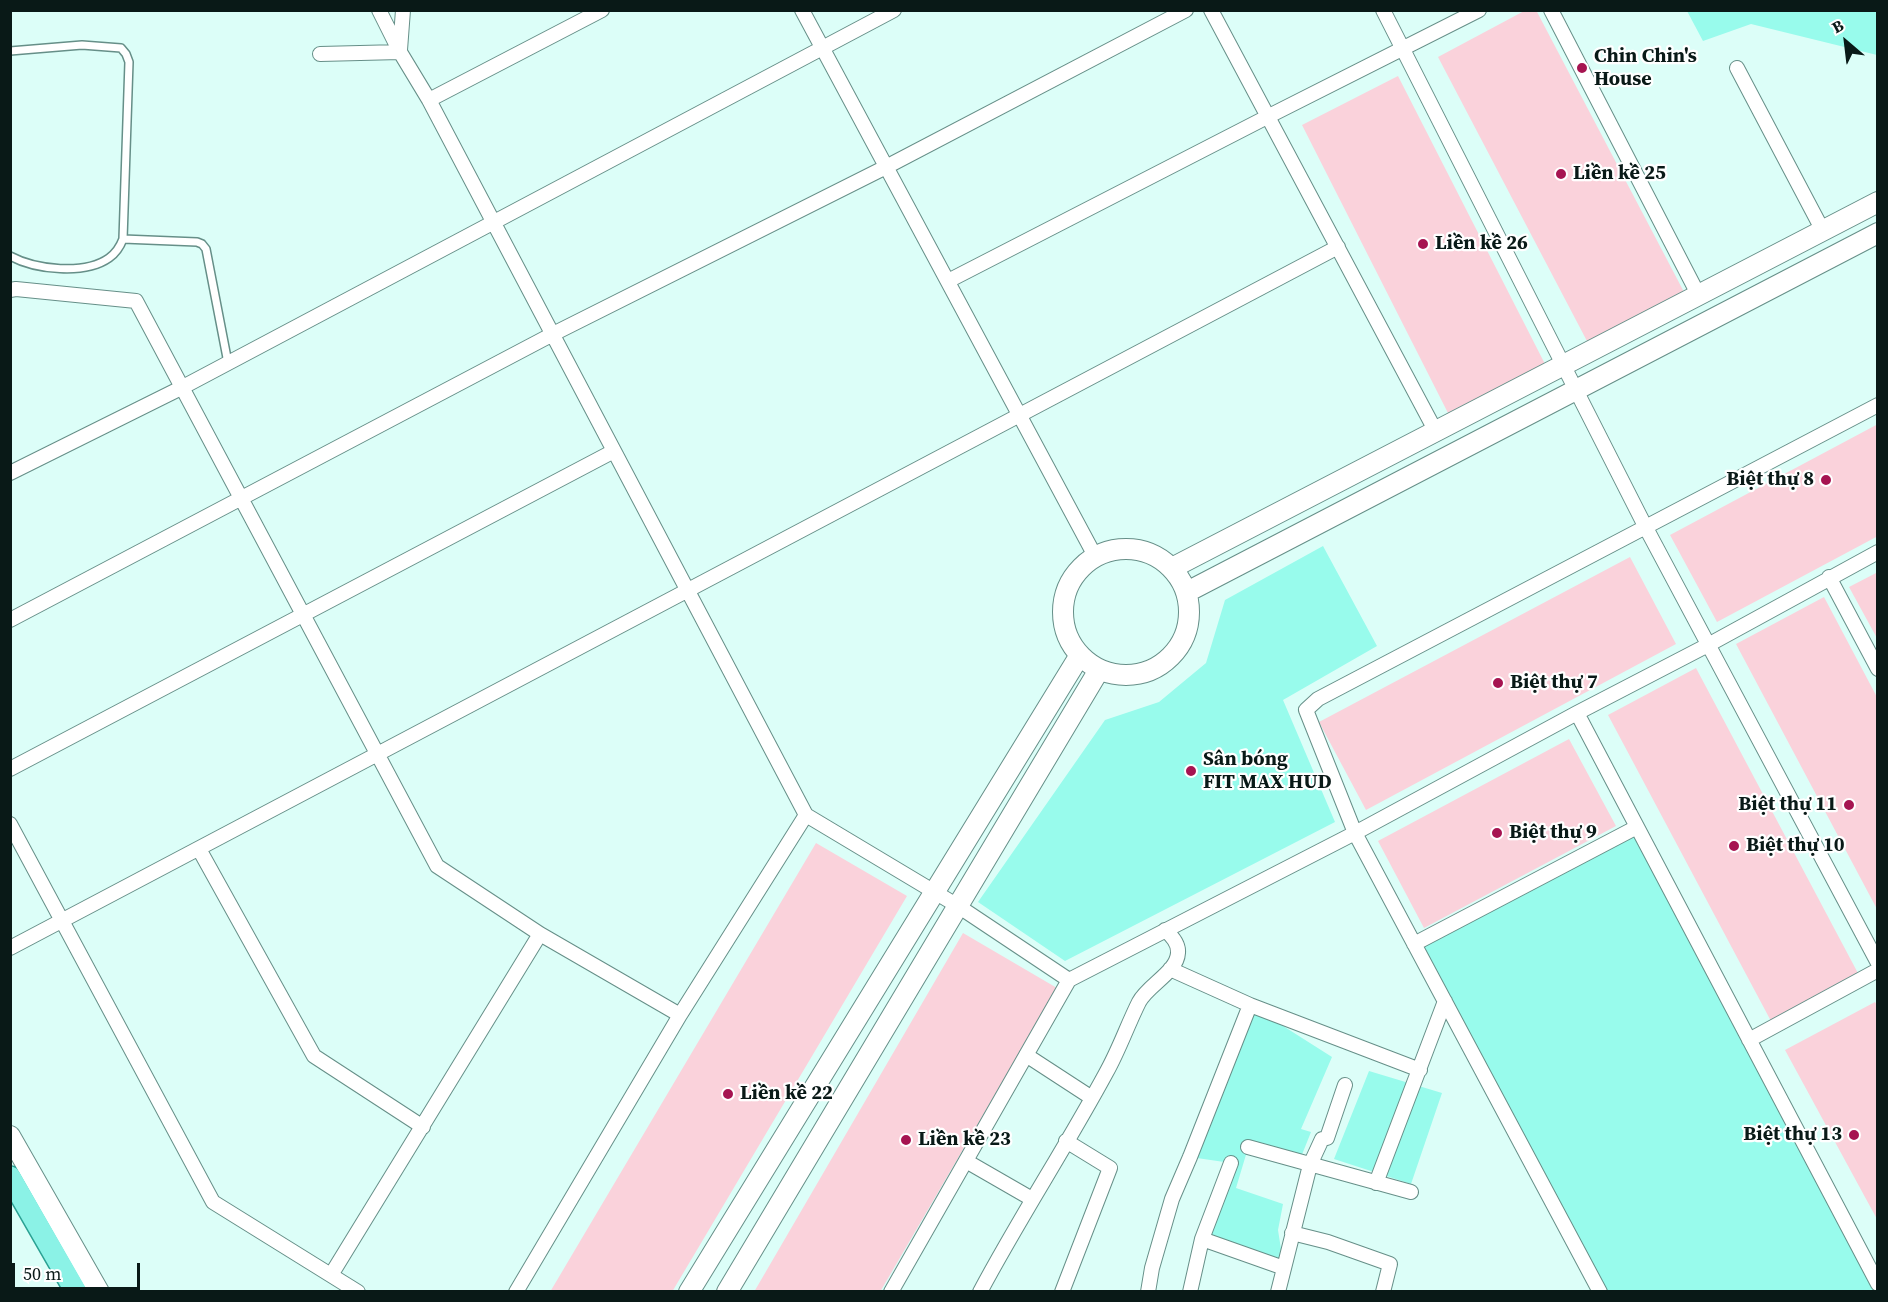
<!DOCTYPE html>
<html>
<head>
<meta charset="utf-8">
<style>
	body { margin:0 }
	#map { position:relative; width:1888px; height:1302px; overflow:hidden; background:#dcfef8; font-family:"Source Serif 4",serif }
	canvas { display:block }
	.frame { position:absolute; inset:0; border:12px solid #091917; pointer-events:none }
	.north { position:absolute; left:1816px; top:12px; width:60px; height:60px; -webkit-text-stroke:4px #fff; paint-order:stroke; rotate:332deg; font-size:16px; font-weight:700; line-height:24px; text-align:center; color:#091917 }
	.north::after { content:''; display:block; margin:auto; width:21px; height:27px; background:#091917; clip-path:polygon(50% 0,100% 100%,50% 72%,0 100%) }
	.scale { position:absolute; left:12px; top:1263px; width:128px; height:27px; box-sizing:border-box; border:3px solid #091917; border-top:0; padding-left:8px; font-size:18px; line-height:21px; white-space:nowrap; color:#091917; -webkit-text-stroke:4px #fff; paint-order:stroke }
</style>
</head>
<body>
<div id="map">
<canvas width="1888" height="1302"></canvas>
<div class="frame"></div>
<div class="north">B</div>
<div class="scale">50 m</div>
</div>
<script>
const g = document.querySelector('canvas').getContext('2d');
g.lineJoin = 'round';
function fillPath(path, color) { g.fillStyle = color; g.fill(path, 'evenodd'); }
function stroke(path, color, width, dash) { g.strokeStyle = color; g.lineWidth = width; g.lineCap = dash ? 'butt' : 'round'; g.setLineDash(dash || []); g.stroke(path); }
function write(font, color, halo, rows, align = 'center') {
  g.font = font + ' "Source Serif 4",serif'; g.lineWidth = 4.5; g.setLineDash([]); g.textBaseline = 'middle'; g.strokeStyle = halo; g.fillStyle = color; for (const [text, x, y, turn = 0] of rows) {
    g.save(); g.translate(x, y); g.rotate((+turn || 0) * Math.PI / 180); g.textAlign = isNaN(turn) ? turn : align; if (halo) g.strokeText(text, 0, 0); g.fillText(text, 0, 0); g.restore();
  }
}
const green = new Path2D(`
	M1687 11H1877V55L1751 24 1703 41Z
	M1323 546 1377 646 1283 700 1335 822 1065 961 978 902 1105 720 1159 702 1206 663 1225 600Z
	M1637 827 1877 1290 1874 1292 1600 1291 1414 944Z
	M1250 1005 1332 1057 1301 1129 1311 1132 1299 1162 1248 1148 1236 1188 1283 1204 1278 1230 1284 1268 1202 1239 1231 1163 1190 1157Z
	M1369 1071 1442 1093 1411 1184 1334 1159Z`);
const building = new Path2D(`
	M1526 10H1536L1684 292 1588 343 1438 57Z
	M1398 76 1545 364 1448 413 1302 125Z
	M1878 424V536L1717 622 1670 535Z
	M1630 557 1676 644 1366 810 1319 722Z
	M1878 572V640L1849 587Z
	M1824 597 1878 699V911L1736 644Z
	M1696 668 1860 977 1772 1023 1608 715Z
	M1569 739 1616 826 1424 928 1378 841Z
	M816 843 907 896 672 1292H550Z
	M963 933 1057 988 880 1292H754Z
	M1875 1002 1878 1007V1221L1785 1050Z`);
const service = new Path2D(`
	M10 51 82 45 121 48 126 54 129 62 123 239C120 247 116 253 109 258 85 275 36 270 10 256
	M123 239 197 242 202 244 206 249 228 363`);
const minor = new Path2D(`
	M379 10 400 52 429 100 806 815 958 906 1069 980
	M802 10 1095 556
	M1211 10 1435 430
	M1383 10 1645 526 1878 963
	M1551 10 1699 296
	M400 50 403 10
	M320 54 400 52
	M1737 68 1823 231
	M429 100 602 10
	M948 281 1269 116 1479 10
	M10 290 16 289 136 301 437 866 540 934 680 1015
	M10 473 181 388 894 10
	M1829 577 1878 669
	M10 620 553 334 886 167 1186 10
	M1577 713 1878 1284
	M10 769 614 451
	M10 824 213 1202 358 1292
	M199 849 314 1056 423 1127
	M1414 944 1637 827
	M10 948 1338 247
	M1170 969 1250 1005 1420 1070
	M1749 1040 1878 970
	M1026 1055 1092 1098
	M1248 1147 1411 1192
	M966 1161 1032 1199
	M1376 1183 1445 1001
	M1292 1233 1328 1242 1390 1264 1383 1292
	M1202 1239 1284 1268
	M331 1275 540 934
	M516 1292 680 1015 806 815
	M891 1292 1069 980 1355 833 1577 713 1708 645 1878 552
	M980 1292C1020 1217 1066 1147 1106 1073 1119 1050 1127 1026 1139 1002 1148 985 1177 972 1178 953 1179 944 1172 936 1165 930
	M1062 1292 1110 1168 1066 1141
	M1148 1292 1152 1268 1172 1199 1190 1157 1250 1005
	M1190 1292 1202 1239 1231 1163
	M1278 1292 1310 1165 1322 1139 1327 1138 1345 1085
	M1600 1292 1355 833 1306 710 1318 699 1878 405`);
const secondary = new Path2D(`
	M1063 612a63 63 0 1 1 126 0a63 63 0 1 1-126 0Z
	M1172 568 1878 202
	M1187 592 1878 233
	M10 1136 99 1292
	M689 1292 1080 655
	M727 1292 1099 670`);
const primary = new Path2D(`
	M10 1177 76 1292`);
const markers = [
	[1582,68,6,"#a61451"],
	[1561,174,6,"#a61451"],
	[1423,244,6,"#a61451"],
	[1826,480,6,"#a61451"],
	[1498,683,6,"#a61451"],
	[1191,771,6,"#a61451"],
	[1849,805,6,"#a61451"],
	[1497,833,6,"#a61451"],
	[1734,846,6,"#a61451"],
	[728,1094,6,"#a61451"],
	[1854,1135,6,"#a61451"],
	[906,1140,6,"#a61451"]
];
const poiNames = [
	["Chin Chin's",1594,57],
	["House",1594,80],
	["Liền kề 25",1573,174],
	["Liền kề 26",1435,244],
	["Biệt thự 8",1814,480,"right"],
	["Biệt thự 7",1510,683],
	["Sân bóng",1203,760],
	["FIT MAX HUD",1203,783],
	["Biệt thự 11",1837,805,"right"],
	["Biệt thự 9",1509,833],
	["Biệt thự 10",1746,846],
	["Liền kề 22",740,1094],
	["Biệt thự 13",1842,1135,"right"],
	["Liền kề 23",918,1140]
];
fillPath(green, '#98fbec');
fillPath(building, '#fad2db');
stroke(service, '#668f88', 10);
stroke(minor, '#668f88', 16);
stroke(secondary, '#668f88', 22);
stroke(primary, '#2ba193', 24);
stroke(service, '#fff', 7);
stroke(minor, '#fff', 14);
stroke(secondary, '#fff', 20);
stroke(primary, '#8bf2e6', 21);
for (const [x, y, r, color] of markers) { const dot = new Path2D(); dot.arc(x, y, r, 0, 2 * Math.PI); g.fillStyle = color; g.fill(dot); stroke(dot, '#fff', 2); }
write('bold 20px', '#091917', '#fff', poiNames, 'left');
</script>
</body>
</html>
